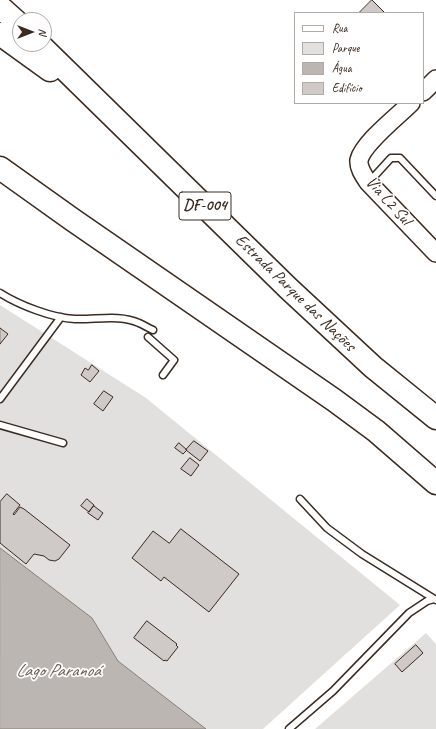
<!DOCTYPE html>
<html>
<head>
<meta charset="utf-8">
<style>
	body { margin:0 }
	#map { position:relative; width:436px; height:729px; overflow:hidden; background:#fff; font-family:Caveat,sans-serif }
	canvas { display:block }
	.legend { position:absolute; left:294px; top:12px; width:130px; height:92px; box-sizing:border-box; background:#fff; border:1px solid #b1aaa5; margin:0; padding:5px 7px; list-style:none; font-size:12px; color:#3b2a1e }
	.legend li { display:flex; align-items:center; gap:8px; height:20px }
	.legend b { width:20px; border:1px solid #b1aaa5 }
	.north { position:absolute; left:12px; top:12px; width:40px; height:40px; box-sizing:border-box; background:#fff; border:1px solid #b1aaa5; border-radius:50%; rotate:90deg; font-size:11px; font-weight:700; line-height:16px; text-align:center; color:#3b2a1e }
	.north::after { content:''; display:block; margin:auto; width:14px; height:18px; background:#3b2a1e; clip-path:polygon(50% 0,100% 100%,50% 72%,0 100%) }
</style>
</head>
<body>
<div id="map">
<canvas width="436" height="729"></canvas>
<ul class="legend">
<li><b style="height:5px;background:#fff"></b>Rua</li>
<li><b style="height:11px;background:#e2e0de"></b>Parque</li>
<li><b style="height:11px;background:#bcb6b3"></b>Água</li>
<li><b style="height:11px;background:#cfcac7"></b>Edifício</li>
</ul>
<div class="north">N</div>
</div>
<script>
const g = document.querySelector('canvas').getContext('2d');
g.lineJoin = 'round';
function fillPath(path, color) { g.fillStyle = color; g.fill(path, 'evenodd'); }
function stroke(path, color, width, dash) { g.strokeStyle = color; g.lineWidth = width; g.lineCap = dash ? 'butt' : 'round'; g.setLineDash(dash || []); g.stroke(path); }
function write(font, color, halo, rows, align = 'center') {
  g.font = font + ' Caveat,sans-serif'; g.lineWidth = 3.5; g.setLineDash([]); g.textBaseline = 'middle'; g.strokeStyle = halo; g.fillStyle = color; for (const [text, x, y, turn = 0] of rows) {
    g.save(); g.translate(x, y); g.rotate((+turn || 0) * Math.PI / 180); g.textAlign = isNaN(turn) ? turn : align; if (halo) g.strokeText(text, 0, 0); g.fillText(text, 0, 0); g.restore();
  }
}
const green = new Path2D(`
	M0 305 146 398 400 605 263 729H206L118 661 92 618 0 548Z
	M426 633 436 644V729H315Z`);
const water = new Path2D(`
	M0 548 92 618 118 661 206 729H0Z`);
const building = new Path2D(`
	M372 0 385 13H359Z
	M0 328 8 334 0 344Z
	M92 365 99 371 90 382 81 375 85 368 88 370Z
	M104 391 113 397 103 411 94 404Z
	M194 441 208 451 200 461 186 450Z
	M179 443 187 450 183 454 175 448Z
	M190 458 199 465 191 476 181 469Z
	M7 494 20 505 13 514 14 515 20 507 24 509 70 545 59 559 55 561 49 560 44 556 34 554 26 564 0 543V502Z
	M87 499 94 505 89 512 81 506Z
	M94 506 103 513 98 520 88 513Z
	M181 529 239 574 209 612 164 577 161 581 132 558 153 531 169 543Z
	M147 621 177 644 176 645 178 647 167 661 165 660 164 661 134 638Z
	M416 645 423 653 402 672 395 664Z`);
const lane = new Path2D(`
	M370 181 391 158H400L436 196
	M0 293C19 305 52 318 75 319 95 320 120 314 139 323 144 325 148 328 153 330
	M148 337 174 360 163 375
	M0 399 61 317
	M0 425 63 443
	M300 499 327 528 362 554 436 600
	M289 729 333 691 409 613 427 601 434 599`);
const secondary = new Path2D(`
	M423 92 436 79
	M411 103C398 116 363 143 359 160 358 168 364 176 368 182L436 253`);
const highway = new Path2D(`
	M0 7 20 25
	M0 34 50 70
	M39 44 288 288 373 367 436 418
	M0 168 73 220 334 400 376 431 436 483`);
const shields = [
	[205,206,52]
];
const shieldNames = [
	["DF-004",205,206]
];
const streetNames = [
	["Via L2 Sul",388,201,48],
	["Estrada Parque das Nações",295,293,44]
];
const waterNames = [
	["Lago Paranoá",58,671]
];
fillPath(green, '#e2e0de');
fillPath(water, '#bcb6b3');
stroke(water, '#887e77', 1);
fillPath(building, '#cfcac7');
stroke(building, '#3b2a1e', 1);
stroke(lane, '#3b2a1e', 9);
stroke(secondary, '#3b2a1e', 20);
stroke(highway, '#3b2a1e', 25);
stroke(lane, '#fff', 6);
stroke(secondary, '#fff', 17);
stroke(highway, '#fff', 22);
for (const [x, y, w] of shields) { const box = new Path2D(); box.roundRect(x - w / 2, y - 14, w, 28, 3); g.fillStyle = '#fff'; g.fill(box); stroke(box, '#3b2a1e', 1); }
write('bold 16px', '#3b2a1e', null, shieldNames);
write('17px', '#3b2a1e', '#fff', streetNames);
write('italic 18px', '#685b52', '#fff', waterNames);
</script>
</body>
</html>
